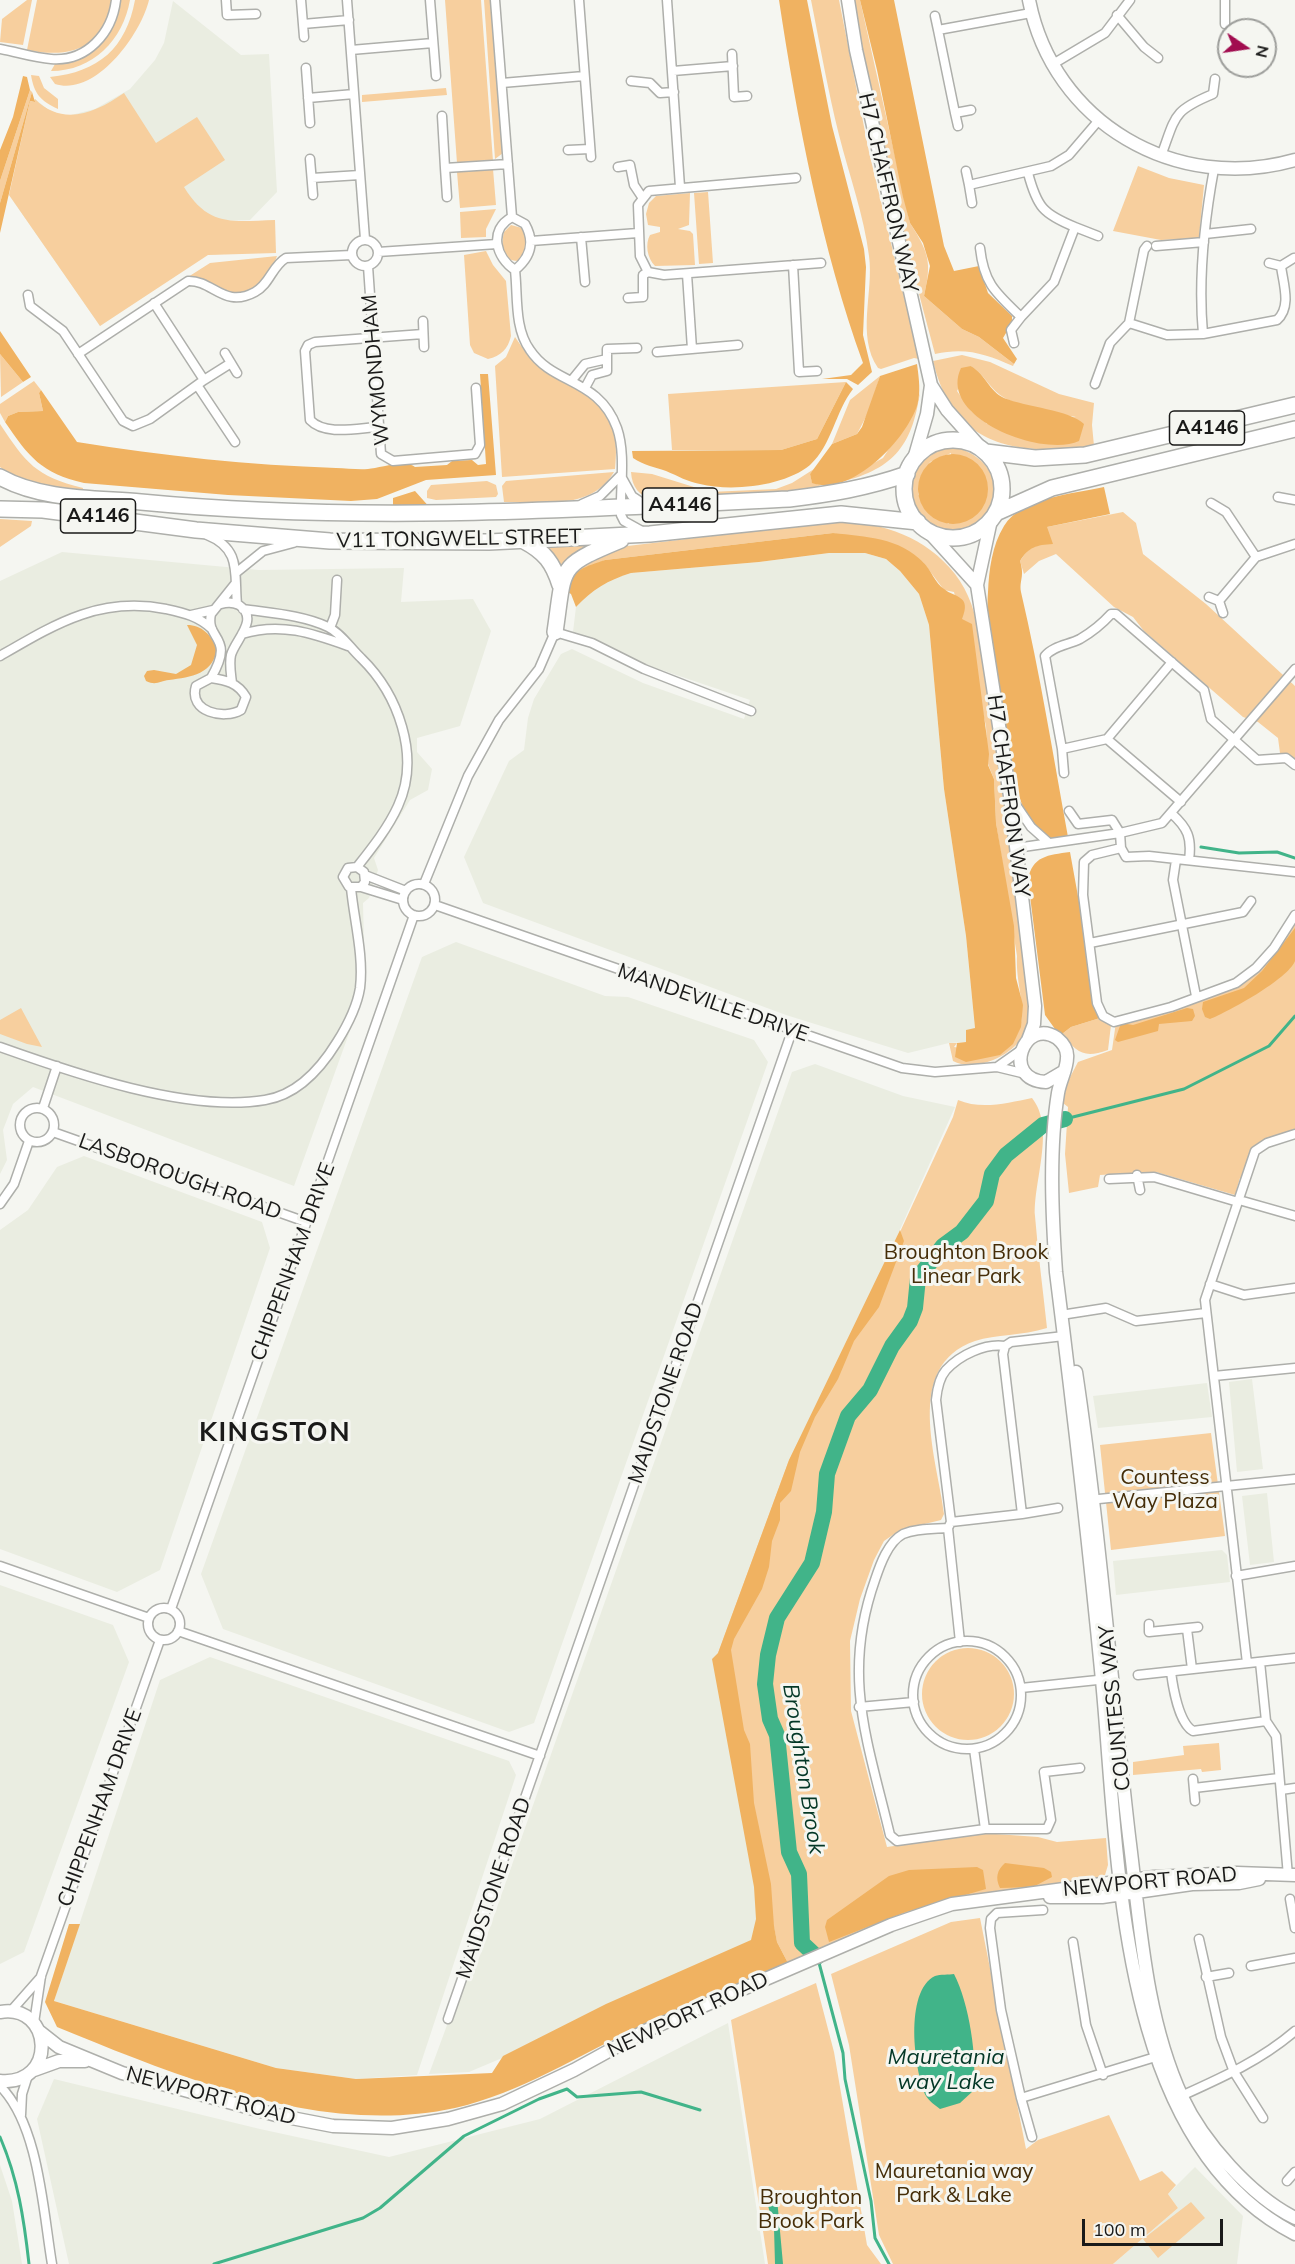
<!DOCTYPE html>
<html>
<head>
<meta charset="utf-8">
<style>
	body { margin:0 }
	#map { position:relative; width:1295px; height:2264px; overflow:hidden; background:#f5f6f1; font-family:Mulish,sans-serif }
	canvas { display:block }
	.north { position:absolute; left:1217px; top:18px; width:60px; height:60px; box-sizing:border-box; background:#f5f6f1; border:2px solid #9d9e9b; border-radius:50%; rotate:103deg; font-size:16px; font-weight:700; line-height:24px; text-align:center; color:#1a1a19 }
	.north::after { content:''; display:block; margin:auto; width:21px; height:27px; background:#a10c4f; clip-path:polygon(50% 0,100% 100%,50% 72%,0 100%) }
	.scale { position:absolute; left:1082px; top:2219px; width:141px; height:27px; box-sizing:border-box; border:3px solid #1a1a19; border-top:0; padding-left:8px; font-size:18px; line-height:21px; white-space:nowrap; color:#1a1a19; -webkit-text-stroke:4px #f5f6f1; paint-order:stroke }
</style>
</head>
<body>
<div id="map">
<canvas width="1295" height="2264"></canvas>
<div class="north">N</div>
<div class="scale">100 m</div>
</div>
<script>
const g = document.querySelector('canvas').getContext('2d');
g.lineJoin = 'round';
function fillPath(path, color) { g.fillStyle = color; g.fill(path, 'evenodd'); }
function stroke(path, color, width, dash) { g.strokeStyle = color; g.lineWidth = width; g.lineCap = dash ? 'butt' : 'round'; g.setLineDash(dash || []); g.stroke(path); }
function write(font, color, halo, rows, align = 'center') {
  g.font = font + ' Mulish,sans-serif'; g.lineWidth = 6; g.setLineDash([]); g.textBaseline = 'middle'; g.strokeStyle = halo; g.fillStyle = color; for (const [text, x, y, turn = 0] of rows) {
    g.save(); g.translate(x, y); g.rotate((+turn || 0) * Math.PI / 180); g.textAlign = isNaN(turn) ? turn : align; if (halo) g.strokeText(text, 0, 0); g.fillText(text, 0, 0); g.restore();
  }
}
const built = new Path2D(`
	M173 1 241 55 269 54 277 192 250 220 222 221 223 254 207 255 100 326 9 195 35 99 50 111 67 116 95 109 130 89 155 60 164 43Z
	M62 552 259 570 404 568 401 602 473 599 491 631 460 726 417 738V752L432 769 428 790 410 800 374 858 378 870 369 898 363 903 365 989 294 1186 33 1087 13 1104 3 1130 7 1160 0 1174V581Z
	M829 553H865L886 559 900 571 919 594 929 625 944 789 966 936 975 1028 966 1042 949 1043 908 1053 786 1015 483 903 464 857 509 761 524 750 528 718 534 699 561 654 572 649 643 683 744 719 750 700 644 664 573 632 576 607 589 593 611 579 631 573 759 562Z
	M456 942 605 996 628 997 754 1040 768 1062 534 1723 509 1732 223 1629 201 1574 422 957Z
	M815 1064 903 1096 955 1107 858 1323 789 1460 718 1653 777 1942 469 2072 429 2074 464 1979 478 1961 792 1072Z
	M84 1156 262 1222 270 1248 160 1570 117 1592 0 1549V1230L28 1210 57 1167Z
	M1252 1379 1263 1469 1237 1472 1229 1382Z
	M1207 1383 1212 1417 1098 1428 1093 1396Z
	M1267 1493 1274 1562 1250 1565 1242 1496Z
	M1222 1550 1227 1555 1230 1582 1116 1595 1113 1561Z
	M0 1585 113 1625 129 1662 24 1952 0 1964Z
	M210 1657 509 1761 516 1775 417 2075 356 2079 276 2068 54 2001 160 1680Z
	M728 2023 765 2264H69L37 2119 54 2079 260 2129 389 2157 540 2119Z
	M0 2165 12 2201 22 2264H0Z
	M1195 2167 1243 2216 1237 2264H1113L1178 2208 1168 2194Z`);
const green = new Path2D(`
	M27 0H32L23 45 0 42 2 19Z
	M37 0H114C104 48 71 59 27 50Z
	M121 0H130C123 40 93 71 51 71L55 64C92 61 115 35 121 0Z
	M135 0H149C141 34 96 97 55 84L50 77C99 72 126 48 135 0Z
	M445 0H481L493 161 457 163Z
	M484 0H491L503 153 495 159Z
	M811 0H839L869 152 919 359 914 358 881 369 878 368C856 336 874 292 869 256 864 215 849 175 839 135 828 91 820 45 811 0Z
	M853 0H860L910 223C929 253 932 262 924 296L962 329 979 337 1014 364 1013 366C986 354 966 347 935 354 903 236 876 119 853 0Z
	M31 75 39 76 44 88 58 99V109C41 101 34 94 31 75Z
	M446 88 447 95 362 102V95Z
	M30 90 32 92 0 203V181Z
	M124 93 156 143 197 117 225 160 184 187C209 228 234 221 275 220L276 253 208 255 100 326 9 195 30 101 34 102 35 99C63 127 95 113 124 93Z
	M1138 166 1169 178 1204 185 1199 238 1161 240 1113 231Z
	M493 169 496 205 460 208 457 172Z
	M708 192 713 263 699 264 694 193Z
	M690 193 689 225 678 229 690 231 693 234 695 265 655 266C647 258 645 244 650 235L660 232V227L648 225 646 214 649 203 656 196Z
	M496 209 486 229V237L461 238 460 212Z
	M511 225 522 228C528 240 527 251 518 261 501 261 501 245 504 232Z
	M486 251 493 265 506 281 511 336C508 349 501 356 488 359L474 353 470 345 464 255Z
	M277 256C269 279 249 300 222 291 209 287 204 275 188 277L210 263Z
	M515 337C523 348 530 361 542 369 587 398 623 403 615 469L502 477 495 366 506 357Z
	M0 354 23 382 1 397Z
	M962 355 990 362 1059 394 1094 403 1092 425 1094 446C1082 449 1069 449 1057 449 991 452 949 428 933 361ZM971 366C984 374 988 386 1000 395 1017 407 1055 413 1076 417L987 424 971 411 957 391Z
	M880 376 869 411 857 434 832 444 850 400Z
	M34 381 41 390 39 393 43 411 18 412 8 416 5 422 0 413V404Z
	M846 382 817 439 781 450H672L668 394Z
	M920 392C912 448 892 470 837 483L883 458 916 407Z
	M0 424C26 463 35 476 83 488V490C54 487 23 486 0 467Z
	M952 447C984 452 1009 484 986 514 979 523 969 529 958 530 902 539 890 456 952 447ZM951 453 949 524 929 514 918 494 930 462Z
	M814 469 810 474 812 482 821 486 798 493 652 501C639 494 632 488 631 472L652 474 710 492 776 489 792 483Z
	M614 472C591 511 543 501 504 502L502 486 506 481Z
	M487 481 496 485 498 494 496 497 436 500 427 498V491L431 485Z
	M1123 512 1136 523 1143 554 1206 604 1295 686V760L1287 753H1280L1278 738 1258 722 1243 717 1144 631 1133 617 1114 607 1056 554 1039 561 1024 574 1020 561C1028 548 1039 541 1047 527Z
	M0 519 32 521 31 526 0 547Z
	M839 521C884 523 926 537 955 574 983 610 983 665 990 709 1006 811 1018 914 1030 1016 1028 1022 1027 1030 1024 1035 1012 1056 975 1073 953 1061L949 1043H957L954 1047 1000 1054C1038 1024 1015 996 1017 956L996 823 994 779 988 764 986 726 954 592 944 590 923 562 833 533 605 560 568 577 576 566 619 547Z
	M593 544 562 569 546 547 592 544Z
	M1295 923V1129L1265 1139 1267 1143 1260 1147 1245 1180 1240 1178 1235 1195 1156 1172 1100 1175 1098 1187 1069 1193 1065 1154 1068 1107 1063 1103 1067 1083 1078 1062 1112 1050 1116 1022 1237 986Z
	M21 1008 42 1047 27 1044 0 1034V1020Z
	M1100 1018 1111 1025 1108 1050C1083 1059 1077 1052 1062 1034L1071 1027Z
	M1032 1098C1056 1128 1033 1182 1035 1216 1038 1253 1043 1291 1047 1328 1022 1336 996 1334 975 1341 902 1366 938 1461 944 1514L941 1520 900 1530 884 1541 874 1560 860 1599 850 1641 851 1711 887 1847 982 1833 1038 1837 1057 1842 1106 1838 1108 1865 1105 1875 1092 1880 991 1892 934 1906 789 1965 777 1942 718 1653 789 1460 858 1323 953 1117 958 1100C981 1110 1008 1103 1032 1098Z
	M1211 1433 1225 1536 1111 1550 1100 1445Z
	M922 1694a46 46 0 1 1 92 0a46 46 0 1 1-92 0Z
	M1219 1743 1221 1770 1202 1772 1201 1769 1133 1775V1762L1184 1755 1183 1746Z
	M980 1918 1026 2149 1038 2140 1109 2115 1140 2181 1162 2171 1176 2185 1168 2194 1178 2208 1113 2264H893L879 2235 849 2045 831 1974 951 1922Z
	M816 1983 834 2052 867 2245 881 2264H768L731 2020Z
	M1191 2202 1205 2218 1158 2258 1143 2239Z`);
const forest = new Path2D(`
	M779 0H807L832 126 864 249 866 267 863 335 872 372 858 385 847 379H822L851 375 863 363C822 250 797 119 779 0Z
	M860 0H894L944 246 954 271 979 266 988 293 1012 316V323L1003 338 1017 359 1014 364 979 337 962 329 924 296 930 266 923 243 910 223 903 197 877 70Z
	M23 76 27 77 30 90 0 181V150L13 117Z
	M32 92 35 102 30 101 0 233V203Z
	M0 331 31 377 23 382 0 354Z
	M917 364C919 379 921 392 917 406 905 441 851 497 812 483L810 474 832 444 857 434 862 427 880 376Z
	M971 366C986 375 989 391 1004 398 1026 407 1070 410 1084 424L1079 441C1043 458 937 418 961 368Z
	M480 374H488L496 475 426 480 377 499 351 501 228 495 84 483C41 473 29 457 5 422L8 416 18 412 43 411 39 393 41 390 77 442C163 456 249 465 336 468 346 468 358 470 368 469 379 468 406 459 415 467L447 465 452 461 472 460 478 465 486 464Z
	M846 382 853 389C835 412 832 445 810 465 785 486 732 492 700 484 688 482 678 476 666 471 654 467 644 465 633 458L632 451 781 450 817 439Z
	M918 489a35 35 0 1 1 70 0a35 35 0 1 1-70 0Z
	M1104 487 1110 514 1047 527 1053 544C1036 545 1029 547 1020 561 1025 577 1019 580 1021 592 1040 673 1053 755 1068 837L1051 839C1041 830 1029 821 1024 809 1011 779 1009 742 1003 710 997 672 985 631 988 592 989 570 992 545 1004 526 1022 497 1073 494 1104 487Z
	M415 491 432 510 393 511V498Z
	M833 533C866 537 899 537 924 563 931 570 935 583 944 589 955 598 972 595 962 619L972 624 989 754 988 765 994 779 996 823 1014 926 1016 978 1023 1005 1021 1027 1013 1044 1000 1055 966 1062 955 1057 957 1043 966 1042V1030L975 1028 966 936 944 789 929 625 919 594 900 571 886 559 865 553H829L759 562 631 573C608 580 592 590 576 607L571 594 566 591C569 570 588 566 605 560Z
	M187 625C202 625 211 635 217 648 214 674 191 677 169 680 160 681 156 686 146 681L144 676 147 671 154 670 176 674 191 665 197 645Z
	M1070 852 1100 1018 1071 1027 1062 1034 1055 1029 1045 1015 1028 880C1032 856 1048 855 1070 852Z
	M1295 928C1295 937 1295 953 1295 961 1288 979 1228 1012 1210 1019L1205 1017 1202 1009 1203 1002 1244 988 1262 971Z
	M1187 1008 1193 1009 1195 1016 1192 1021 1159 1024 1158 1031 1118 1042 1115 1040 1121 1023 1133 1025Z
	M900 1230 904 1241 879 1307 854 1341 838 1379 815 1417 800 1452 791 1491 780 1503V1520L772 1541 769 1567 762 1589 734 1639 731 1650 744 1730 750 1744 754 1803 771 1884 774 1926 777 1942 789 1965C739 1986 687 2005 638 2028 578 2055 521 2093 455 2108 321 2137 180 2077 57 2027L45 2002 69 1924H80L54 2001 276 2068 356 2079 492 2073 503 2056 606 2004 751 1940 756 1919 754 1887 712 1659 718 1653 789 1460Z
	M1005 1863 1044 1868 1051 1872 1052 1877 1033 1887 1000 1888C995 1878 997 1870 1005 1863Z
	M977 1867 983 1870 986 1889 906 1912 829 1942 825 1927 827 1920 889 1876 909 1870Z`);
const water = new Path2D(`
	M954 1974C969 2003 978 2059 973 2091L960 2103 940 2109C935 2105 929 2101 926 2096 914 2071 904 1991 935 1976 940 1974 949 1975 954 1974Z
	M766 2198H777L783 2264H775L774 2228Z`);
const stream = new Path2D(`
	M1201 847 1239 853 1277 852 1295 858
	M1065 1119 1184 1089 1269 1046 1295 1016
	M818 1959 843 2053 845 2079 871 2201 875 2238 889 2264
	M0 2137C18 2179 24 2219 29 2264
	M214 2264 363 2218 380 2208 464 2136 539 2099 567 2089 577 2097 641 2092 700 2110`);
const river = new Path2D(`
	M817 1957 802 1943 799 1874 789 1852 777 1735 770 1719 765 1684 768 1655 777 1618 812 1563 824 1512 827 1474 848 1416 870 1390 892 1346 910 1321 915 1308 918 1278 943 1246 962 1232 986 1201 992 1174 1006 1155 1043 1125 1065 1119`);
const street = new Path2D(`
	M226 0 227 15 256 14
	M301 0 304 37
	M347 0 365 239
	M430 0 436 76
	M495 0 512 217
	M579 0 591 157
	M667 0 680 187
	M1117 15 1144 47 1158 58
	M935 16 938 30
	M303 24 349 20
	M1225 24V0
	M0 49C17 52 34 58 51 59 87 62 112 33 116 0
	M351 50 433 43
	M732 54 734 97 747 96
	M1053 64 1105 33 1130 0
	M306 68 310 123
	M673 71 733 66
	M631 81 650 83 660 93 674 92
	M502 83 584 76
	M308 98 354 94
	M971 110 955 113 938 30 1031 13
	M955 113 958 126
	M442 116 445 168 508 164
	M568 150 590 149
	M1161 156C1176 116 1172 111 1213 94L1215 79
	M310 159 313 195
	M618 167 630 165 634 185 642 197
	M445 168 447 197
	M966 171 969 185 1051 166 1069 155 1099 120
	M312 178 360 175
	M796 178 649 191 638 205 640 256 648 272 664 275 821 263
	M969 185 972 203
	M512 217 525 224C535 242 531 257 515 270 496 258 488 230 512 217Z
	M1075 227 1098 236
	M1205 234 1251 229
	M581 237 585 282
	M352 253a13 13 0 1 1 26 0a13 13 0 1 1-26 0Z
	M531 241 638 233
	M1156 246 1204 242
	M980 248C984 284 996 293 1021 317L1054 282 1075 227C1043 214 1037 207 1028 173
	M378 252 497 244
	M1269 263 1281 266 1294 258
	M793 265 799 372 817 371
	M368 266 381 454 393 461 475 454 480 445 476 388
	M515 270C518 296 514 328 530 350 553 385 599 378 617 428 626 454 620 487 621 515L624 521 642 531
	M687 274 692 349
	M28 295 30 306 63 331 123 421 133 426 150 419 204 380 154 303
	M628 298 643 297V275L648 272
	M423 321 424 347
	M1129 323 1144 250 1147 246
	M1203 334 1277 320C1292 307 1283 283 1281 266
	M1014 343 1011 330 1021 317
	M657 352 738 345
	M225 353 231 363
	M78 354 188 281C213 280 224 309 255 292 270 284 272 266 286 258L352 255
	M204 380 231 363 237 373
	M572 380 585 364 607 359
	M1095 384 1110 343 1129 323 1167 335 1203 334C1198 279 1204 223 1214 169
	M197 385 235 442
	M585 388 592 375 607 371V349L637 348
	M378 427C358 428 325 436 310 420L305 351 308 345 315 342 423 334
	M622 478 632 496 644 504
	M1278 497 1295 500
	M1211 503 1226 512 1256 557
	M582 504 600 496 621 475
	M207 535C242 549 234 574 237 604
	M237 572 263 551 293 543
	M1209 597 1219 601 1256 557 1295 544
	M1219 601 1223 613
	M221 604C227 602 233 602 239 605 260 619 235 640 231 655 229 664 231 674 232 683
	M243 609C270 613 303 615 328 627 341 633 351 649 361 658 398 694 421 756 398 806 388 828 372 848 357 867
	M191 615 213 610
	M330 628 335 615 337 580
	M242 634C280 622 312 633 348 646
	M0 656C55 624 100 596 166 609 184 613 198 616 212 629
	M211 678C226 680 238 683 246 697L241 710C224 720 188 712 196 686Z
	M211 678C236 635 205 641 211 614L235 584
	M1107 739 1172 662
	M1062 749 1107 739 1181 802
	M1064 773 1062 749 1045 656C1053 646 1068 645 1080 639 1092 632 1101 625 1111 614H1116L1204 690 1211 719 1257 760 1286 758 1295 765
	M1012 799 1031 827 1049 843
	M1069 811 1078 824 1112 820 1120 833 1121 848
	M1171 813C1188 828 1192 838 1189 860
	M1016 848 1120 833 1162 823 1295 669
	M1176 860 1173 880 1196 996
	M1295 872 1149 856 1126 857 1121 848 1092 855 1084 862 1083 895 1097 1003 1103 1016 1114 1022 1171 1007 1236 983 1256 968 1274 948 1295 915
	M365 875 406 891
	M403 900a16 16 0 1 1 32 0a16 16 0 1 1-32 0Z
	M424 884 468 776 499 720 539 669 555 632 592 643 644 669 751 711
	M361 887 365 882 364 872 357 867 348 868 343 877 349 887H361L403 900
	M435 905 902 1068 935 1072 997 1067 1026 1074
	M1090 943 1243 912 1251 901
	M0 1047C73 1073 188 1113 265 1100 297 1095 321 1068 337 1042 347 1026 357 1007 360 988 364 956 354 920 351 888
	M997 1067 1021 1050
	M20 1125a17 17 0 1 1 34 0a17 17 0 1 1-34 0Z
	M43 1108 57 1066
	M53 1132 306 1222
	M1137 1175 1140 1190
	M1109 1179 1154 1177 1238 1202
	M1239 1200 1295 1216
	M0 1204 14 1184 29 1141
	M1210 1284 1244 1295 1295 1288
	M1061 1315 1106 1308 1136 1321 1206 1313
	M1214 1376 1295 1368
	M1089 1500 1295 1479
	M1022 1514 1058 1508
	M951 1522 936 1400C937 1390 939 1378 946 1370 960 1355 985 1343 1005 1346
	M948 1528C933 1529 917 1528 903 1534 888 1542 880 1565 875 1580 841 1676 868 1742 890 1835L897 1841 985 1829H1047L1051 1820 1044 1772 1080 1768
	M948 1528 951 1522 1022 1514 1003 1354 1005 1346 1011 1342 1064 1336
	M948 1528 960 1642
	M0 1566 149 1618
	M1236 1576 1295 1566
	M148 1624a16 16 0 1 1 32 0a16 16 0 1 1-32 0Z
	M171 1609 414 915
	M1149 1624V1632L1198 1627
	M1187 1629 1192 1669
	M178 1631 540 1756
	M913 1695a54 54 0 1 1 108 0a54 54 0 1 1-108 0Z
	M1260 1662 1266 1721 1276 1736 1288 1876
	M1247 1663 1205 1300 1255 1151 1267 1143 1295 1134
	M1171 1672C1173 1688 1179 1723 1193 1731L1266 1721
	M1138 1675 1295 1658
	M1021 1688 1107 1679
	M859 1707 914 1702
	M974 1749 985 1829
	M1193 1779 1195 1801
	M1194 1788 1279 1778
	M1281 1790 1295 1788
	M1290 1899 1295 1928
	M1043 1910 997 1913 991 1919 990 1928 1001 2010 1021 2098 1162 2055
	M1199 1939 1221 2037 1234 2072 1263 2118
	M1073 1942 1086 2025 1103 2075
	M1251 1966 1295 1958
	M1206 1977 1229 1973
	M11 2011 41 1977
	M448 2019 792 1031
	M34 2023 41 1976 160 1640
	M0 2086C39 2125 43 2211 52 2264
	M1179 2097C1221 2078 1260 2061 1295 2031
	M1021 2098 1032 2137
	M21 2115 22 2094 28 2075
	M1287 2181 1295 2172`);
const secondary = new Path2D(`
	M848 0 856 50 931 385 927 414 914 459
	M1029 0C1053 123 1176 194 1295 160
	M931 385 947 410 981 448
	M991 520 977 585 1010 796 1035 1006 1034 1024 1028 1040
	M928 531 977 585
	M1063 1072 1046 1082C1000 1080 1024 1016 1057 1038 1063 1043 1068 1050 1067 1058 1067 1069 1060 1081 1058 1093 1049 1148 1052 1215 1056 1272 1073 1407 1089 1544 1102 1680 1119 1853 1115 2142 1295 2234
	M1076 1372C1099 1526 1111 1681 1129 1836 1140 1922 1145 2017 1182 2097 1203 2142 1251 2196 1295 2218
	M1050 1897H1102L1192 1884 1239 1883 1259 1879
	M0 2012C53 2003 58 2086 0 2081
	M40 2032 59 2047 122 2073 276 2115 333 2126 392 2128 448 2119 502 2104 574 2070 645 2031 891 1925 952 1904 1154 1877 1237 1873 1295 1875
	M34 2070 59 2061H85`);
const highway = new Path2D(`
	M904 489a49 49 0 1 1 98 0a49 49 0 1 1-98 0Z
	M986 452 1035 458 1085 455 1295 405
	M0 477C41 500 95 498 141 502 357 523 573 510 789 499 830 494 867 488 907 474
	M0 509 43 510 196 530 330 541 489 542 650 534 841 514 918 522
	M996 513 1052 488 1295 429
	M524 541C545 552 553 563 560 585
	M555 632C565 565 556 567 621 540`);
const shields = [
	[1207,428,75],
	[680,505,75],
	[98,516,75]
];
const shieldNames = [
	["A4146",1207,428],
	["A4146",680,505],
	["A4146",98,516]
];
const streetNames = [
	["H7 CHAFFRON WAY",888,193,77],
	["WYMONDHAM",376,370,-95],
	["V11 TONGWELL STREET",459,539,-1],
	["H7 CHAFFRON WAY",1008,796,82],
	["MANDEVILLE DRIVE",713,1003,19],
	["LASBOROUGH ROAD",180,1177,20],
	["CHIPPENHAM DRIVE",293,1262,-70],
	["MAIDSTONE ROAD",666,1393,-71],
	["COUNTESS WAY",1115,1708,-96],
	["CHIPPENHAM DRIVE",100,1808,-70],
	["NEWPORT ROAD",1150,1882,-5],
	["MAIDSTONE ROAD",494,1888,-71],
	["NEWPORT ROAD",688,2015,-25],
	["NEWPORT ROAD",211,2096,15]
];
const parkNames = [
	["Broughton Brook",966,1253],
	["Linear Park",966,1277],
	["Countess",1165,1478],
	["Way Plaza",1165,1502],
	["Mauretania way",954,2172],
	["Park & Lake",954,2196],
	["Broughton",811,2198],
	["Brook Park",811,2222]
];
const waterNames = [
	["Broughton Brook",803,1769,81],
	["Mauretania",946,2057],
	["way Lake",946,2082]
];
const districtNames = [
	["KINGSTON",275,1433]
];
fillPath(built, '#eaede1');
fillPath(green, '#f7cf9e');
fillPath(forest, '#f0b261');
fillPath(water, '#41b489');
stroke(stream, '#41b489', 3);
stroke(river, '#41b489', 16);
stroke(street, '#aeafab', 11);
stroke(secondary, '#aeafab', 15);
stroke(highway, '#aeafab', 18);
stroke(street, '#fff', 8);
stroke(secondary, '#fff', 12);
stroke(highway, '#fff', 15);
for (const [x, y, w] of shields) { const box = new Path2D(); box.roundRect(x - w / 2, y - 17, w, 34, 4.5); g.fillStyle = '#f5f6f1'; g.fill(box); stroke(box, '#1a1a19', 1.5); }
write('bold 20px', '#1a1a19', null, shieldNames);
write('21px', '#1a1a19', '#f5f6f1', streetNames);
write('21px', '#452d08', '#f5f6f1', parkNames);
write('italic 22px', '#033726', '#f5f6f1', waterNames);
g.letterSpacing = '1.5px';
write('bold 27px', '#1a1a19', '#f5f6f1', districtNames);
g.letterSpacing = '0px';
</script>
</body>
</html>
